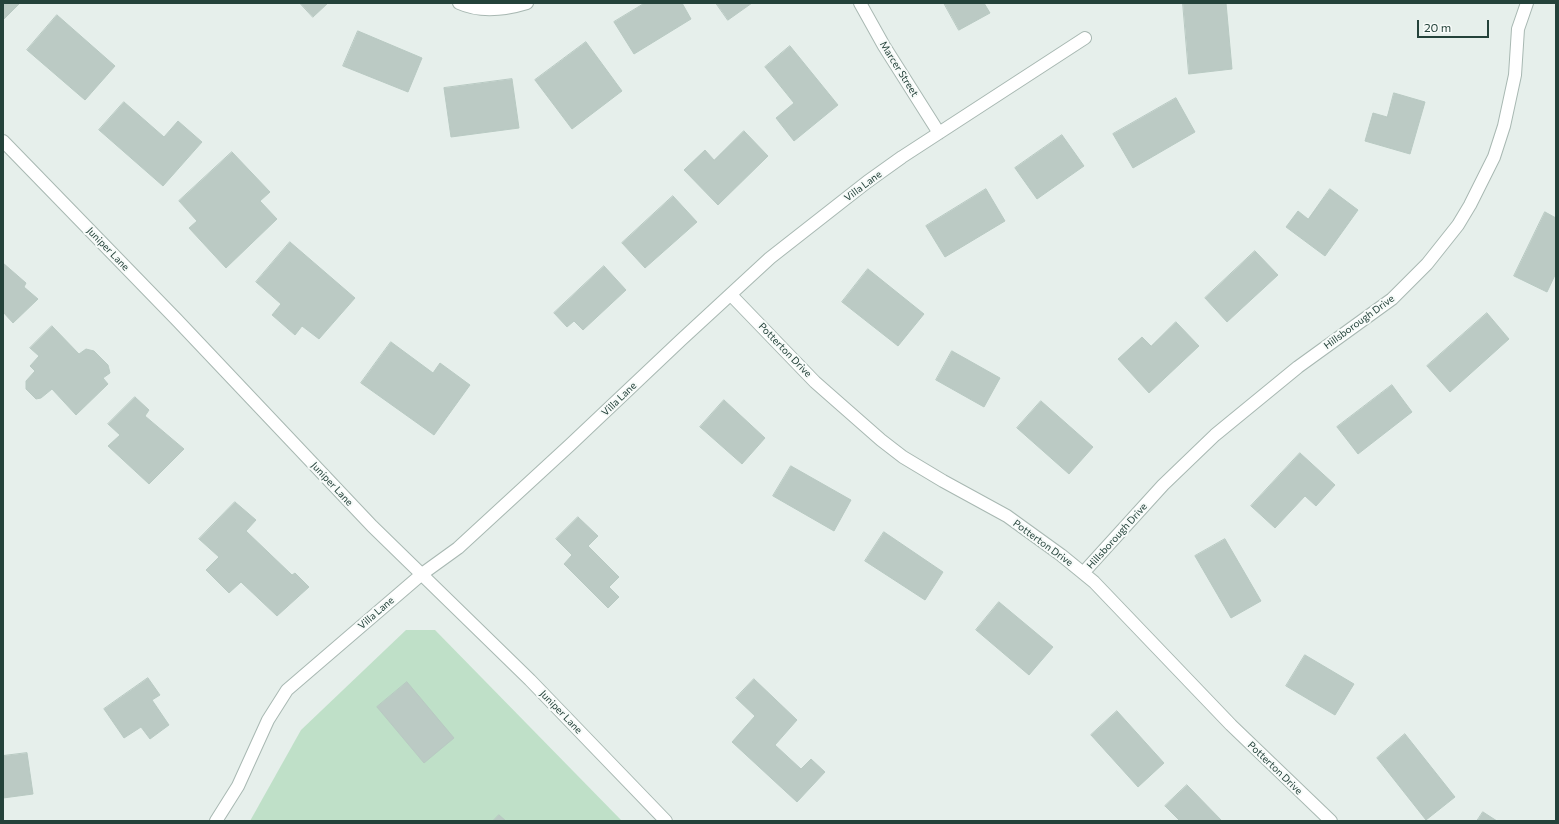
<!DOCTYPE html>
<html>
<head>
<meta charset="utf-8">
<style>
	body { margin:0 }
	#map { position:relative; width:1559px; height:824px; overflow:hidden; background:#e6efeb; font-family:Commissioner,sans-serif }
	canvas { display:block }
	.frame { position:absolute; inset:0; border:4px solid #24423a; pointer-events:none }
	.scale { position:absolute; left:1417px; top:20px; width:72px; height:18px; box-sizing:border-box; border:2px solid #24423a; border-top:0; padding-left:5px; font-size:12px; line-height:14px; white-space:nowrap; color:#24423a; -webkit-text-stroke:3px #f7fbf9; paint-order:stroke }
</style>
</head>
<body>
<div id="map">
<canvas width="1559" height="824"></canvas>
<div class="frame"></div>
<div class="scale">20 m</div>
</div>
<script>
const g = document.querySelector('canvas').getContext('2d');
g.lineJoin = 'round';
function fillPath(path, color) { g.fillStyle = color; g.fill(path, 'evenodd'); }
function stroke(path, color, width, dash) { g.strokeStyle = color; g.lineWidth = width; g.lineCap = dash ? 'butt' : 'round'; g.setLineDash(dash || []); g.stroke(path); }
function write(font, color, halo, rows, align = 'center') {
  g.font = font + ' Commissioner,sans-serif'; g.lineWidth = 4; g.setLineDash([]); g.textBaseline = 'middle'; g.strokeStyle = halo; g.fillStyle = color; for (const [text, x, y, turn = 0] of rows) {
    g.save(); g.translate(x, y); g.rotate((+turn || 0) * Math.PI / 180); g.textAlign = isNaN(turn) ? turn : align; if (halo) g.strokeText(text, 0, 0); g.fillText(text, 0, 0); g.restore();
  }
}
const green = new Path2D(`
	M406 630H435L622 821H250L301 730Z`);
const building = new Path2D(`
	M3 3H20L3 20Z
	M300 3H328L313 17Z
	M645 3H682L691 19 634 54 614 22Z
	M716 3H752L728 20Z
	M944 3H984L990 13 959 30Z
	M1183 3H1226L1232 69 1189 74Z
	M57 15 115 66 85 100 27 50Z
	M358 31 422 58 408 92 343 66Z
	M586 42 622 91 572 129 535 80Z
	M790 46 838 105 794 141 776 118 794 103 765 67Z
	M512 79 519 128 451 137 444 88Z
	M1394 93 1425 102 1410 154 1365 141 1373 113 1387 117Z
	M1176 98 1195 132 1133 168 1113 134Z
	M124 102 164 137 178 121 202 142 163 186 99 130Z
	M744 131 768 156 718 205 684 170 705 150 714 160Z
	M1062 135 1084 166 1037 199 1015 168Z
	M232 152 270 192 260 201 277 219 226 268 189 228 197 221 179 201Z
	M986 189 1005 221 945 257 926 226Z
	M1330 189 1358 210 1325 256 1286 227 1298 211 1308 219Z
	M673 196 697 222 645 268 622 243Z
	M1545 212 1556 218V273L1547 292 1514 276Z
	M290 242 355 298 319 339 302 326 295 335 272 315 281 304 256 282Z
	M1255 251 1278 275 1227 322 1205 298Z
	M3 263 26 283 24 287 38 299 13 323 3 312Z
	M604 266 626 290 583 330 574 321 567 327 554 313Z
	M868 269 924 314 898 346 842 302Z
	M1487 313 1509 339 1450 392 1427 366Z
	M1176 322 1199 346 1149 393 1118 359 1142 337 1151 346Z
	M52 326 79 354 86 349 94 351 108 365 110 373 103 378 108 384 76 415 52 389 41 398 36 399 26 389V381L35 371 30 366 39 356 30 348Z
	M391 342 433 373 440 363 470 385 434 435 361 383Z
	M952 351 1000 378 984 407 936 380Z
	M1392 385 1412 412 1358 454 1337 427Z
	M135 397 149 410 145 416 184 449 149 484 108 446 120 435 108 424Z
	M724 400 765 438 742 464 700 427Z
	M1041 401 1093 447 1069 474 1017 428Z
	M1300 453 1335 485 1316 506 1305 496 1275 528 1251 506Z
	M791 466 851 500 834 531 773 496Z
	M235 502 256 520 246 531 292 575 295 573 309 587 277 616 241 582 229 593 206 570 219 557 199 539Z
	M578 517 598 536 588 546 619 577 609 587 619 597 608 608 564 564 572 555 556 539Z
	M884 532 943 572 925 600 865 561Z
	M1225 539 1261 601 1231 618 1195 556Z
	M999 602 1053 647 1029 675 976 630Z
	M1305 655 1354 684 1335 715 1286 686Z
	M148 678 160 695 152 700 169 725 150 739 141 727 124 738 104 709Z
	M754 679 797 720 775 745 801 769 811 759 825 772 797 802 732 742 755 716 736 698Z
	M407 682 454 738 424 763 377 707Z
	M1117 711 1164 763 1138 787 1091 735Z
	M1405 734 1455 797 1426 820 1377 758Z
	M27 753 33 794 3 798V756Z
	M1187 785 1222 821H1180L1165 806Z
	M1483 812 1497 821H1477Z
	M499 815 506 821H493Z`);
const street = new Path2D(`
	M459 3C481 13 504 10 527 3
	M860 3 884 46 939 133
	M3 141 177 320 372 526 530 680 666 821
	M731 295 815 382 881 440 903 457 943 481 1007 516 1061 555 1094 582 1231 725 1331 821
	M1083 573 1163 485 1215 435 1298 367 1392 299 1427 264 1458 225 1470 205 1494 157 1504 126 1515 75 1518 29 1527 3
	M216 821 238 786 268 720 287 690 422 574 458 548 570 445 681 340 770 258 867 182 902 157 1085 38`);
const streetNames = [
	["Marcer Street",899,69,58],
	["Villa Lane",863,186,-37],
	["Juniper Lane",108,249,46],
	["Hillsborough Drive",1359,322,-36],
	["Potterton Drive",785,350,46],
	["Villa Lane",619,399,-44],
	["Juniper Lane",332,484,47],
	["Hillsborough Drive",1117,536,-48],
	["Potterton Drive",1043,543,36],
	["Villa Lane",376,613,-41],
	["Juniper Lane",561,712,46],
	["Potterton Drive",1275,768,44]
];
fillPath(green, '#bfe0c8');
fillPath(building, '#bbcac4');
stroke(building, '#b8c9c2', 1);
stroke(street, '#a8b8b2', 14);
stroke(street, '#fff', 12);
write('10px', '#24423a', '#f7fbf9', streetNames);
</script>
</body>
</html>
